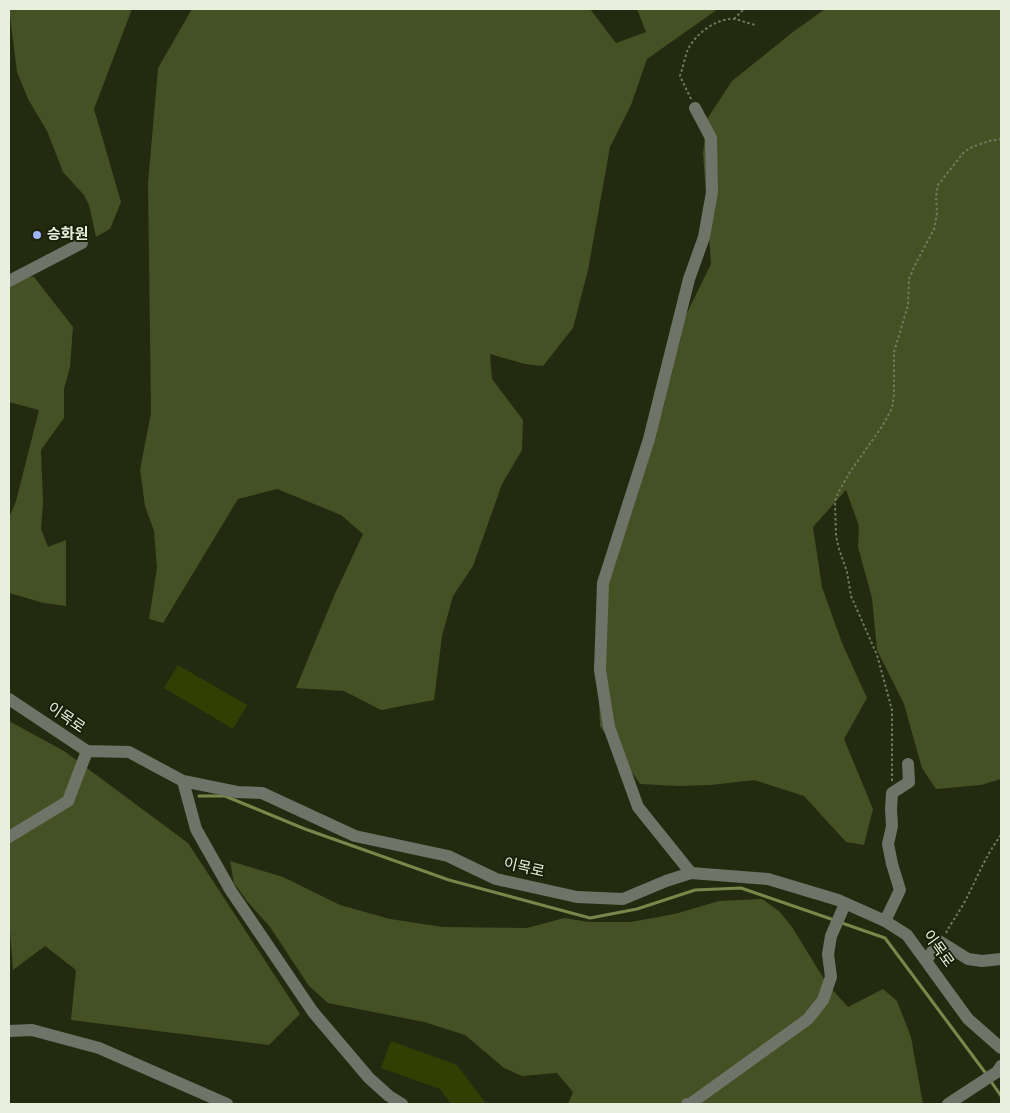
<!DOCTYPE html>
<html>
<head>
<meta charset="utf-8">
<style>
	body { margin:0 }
	#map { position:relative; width:1010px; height:1113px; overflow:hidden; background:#232a10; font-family:"PT Serif",serif }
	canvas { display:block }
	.frame { position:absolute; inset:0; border:10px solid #e9efdf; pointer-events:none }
</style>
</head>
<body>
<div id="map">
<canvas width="1010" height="1113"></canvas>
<div class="frame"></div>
</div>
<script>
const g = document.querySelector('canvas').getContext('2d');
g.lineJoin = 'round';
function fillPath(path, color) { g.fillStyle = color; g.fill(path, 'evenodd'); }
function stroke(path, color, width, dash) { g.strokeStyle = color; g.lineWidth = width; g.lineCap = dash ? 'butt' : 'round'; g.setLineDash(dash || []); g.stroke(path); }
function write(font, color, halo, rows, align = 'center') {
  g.font = font + ' "PT Serif","Noto Sans KR",serif'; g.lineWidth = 4; g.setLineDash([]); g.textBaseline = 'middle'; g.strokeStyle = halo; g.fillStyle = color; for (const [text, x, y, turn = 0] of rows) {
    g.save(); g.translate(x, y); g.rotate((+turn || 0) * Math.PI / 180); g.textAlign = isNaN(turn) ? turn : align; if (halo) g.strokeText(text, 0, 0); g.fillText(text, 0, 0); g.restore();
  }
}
const green = new Path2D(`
	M9 9H132L94 109 121 202 110 229 96 237 89 205 84 195 63 172 47 131 28 99 17 72Z
	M192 9H590L616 43 646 32 637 9H718L647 59 631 105 610 147 588 270 573 328 543 366 525 364 490 354 492 379 523 420 522 450 502 484 473 566 453 596 442 636 434 700 381 710 344 691 296 688 334 596 363 534 341 515 277 489 238 499 163 623 149 619 157 568 154 531 145 506 140 470 151 413 148 183 158 68Z
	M825 9H1001V779L981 785 936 789 922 768 904 704 877 650 872 598 858 547 859 526 846 490 813 527 822 587 842 643 867 698 844 739 873 809 864 845 846 842 804 796 754 780 711 785 679 786 640 784 600 726 596 634 614 546 685 317 711 264 703 153 707 119 732 81 793 32Z
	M9 274 34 277 73 327 70 367 64 389V418L41 450 43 503 41 529 48 547 66 540V606L44 603 9 593V518L16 501 39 410 9 402Z
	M9 721 64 751 188 843 300 1014 269 1045 71 1020 76 970 45 946 13 970 10 930H9Z
	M230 861 283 877 340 905 390 919 443 927 527 928 564 918 589 922H630L675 914 719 901 762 899 779 911 792 927 827 984 848 1007 883 989 897 1001 911 1037 923 1104H568L573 1092 557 1073 522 1076 504 1068 465 1035 424 1022 328 1003 309 986 270 927 247 901 234 883Z`);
const stream = new Path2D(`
	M199 796H225L305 829 449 880 590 918 637 909 695 890 741 888 834 920
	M839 922 885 938 987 1075
	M990 1080 1001 1096`);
const building = new Path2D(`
	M178 665 247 705 233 729 164 688Z
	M391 1041 457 1065 486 1104H451L440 1089 381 1068Z`);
const path = new Path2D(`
	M734 19 744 9
	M691 99 680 76C683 67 685 57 688 49 696 34 716 18 734 19 741 20 748 24 757 25
	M892 781V710L877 655 851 596 847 572 839 549 836 536 835 501 838 493 850 472 883 425 892 408 894 395V352L908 305 909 279 915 265 934 229 937 214 936 196 938 185 964 152 972 147 989 141 1001 139
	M946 933C951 923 958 914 964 903 977 879 984 858 1001 835`);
const minor = new Path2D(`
	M9 281 82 243
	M9 699 87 751 129 752 183 781 237 792 262 793 355 836 448 856 496 879 577 897 623 899 666 881 691 873 768 879 838 900 885 921 907 935 968 1019 1001 1048
	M183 781 196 829 231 891 313 1012 369 1078 389 1096 402 1104
	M9 837 68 801 87 751
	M691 873 638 807 609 727 600 670 603 583 649 439 689 279 704 237 712 192 711 138 695 108
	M885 921 900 890 892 864 888 844 892 826 891 809 892 793 909 782 908 764
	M926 961 939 941 968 959 982 961 1001 959
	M9 1031 32 1030 99 1048 227 1104
	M687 1104H690L808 1019 823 1000 831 977 828 954 831 936 845 904
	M948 1104 997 1072 1001 1066`);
const markers = [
	[37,235,5,"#a0b3fd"]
];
const poiNames = [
	["승화원",47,235]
];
const streetNames = [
	["이목로",66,718,34],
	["이목로",524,868,13],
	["이목로",938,949,54]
];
fillPath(green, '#445124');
stroke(stream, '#79874b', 3);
fillPath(building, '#323f03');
stroke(path, '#727963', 2, [2.5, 2.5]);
stroke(minor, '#707468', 12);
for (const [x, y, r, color] of markers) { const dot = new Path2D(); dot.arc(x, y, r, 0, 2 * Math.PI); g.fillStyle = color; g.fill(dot); stroke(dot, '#192007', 2); }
write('bold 15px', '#e9efdf', '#192007', poiNames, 'left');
write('15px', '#e9efdf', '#192007', streetNames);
</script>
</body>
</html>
